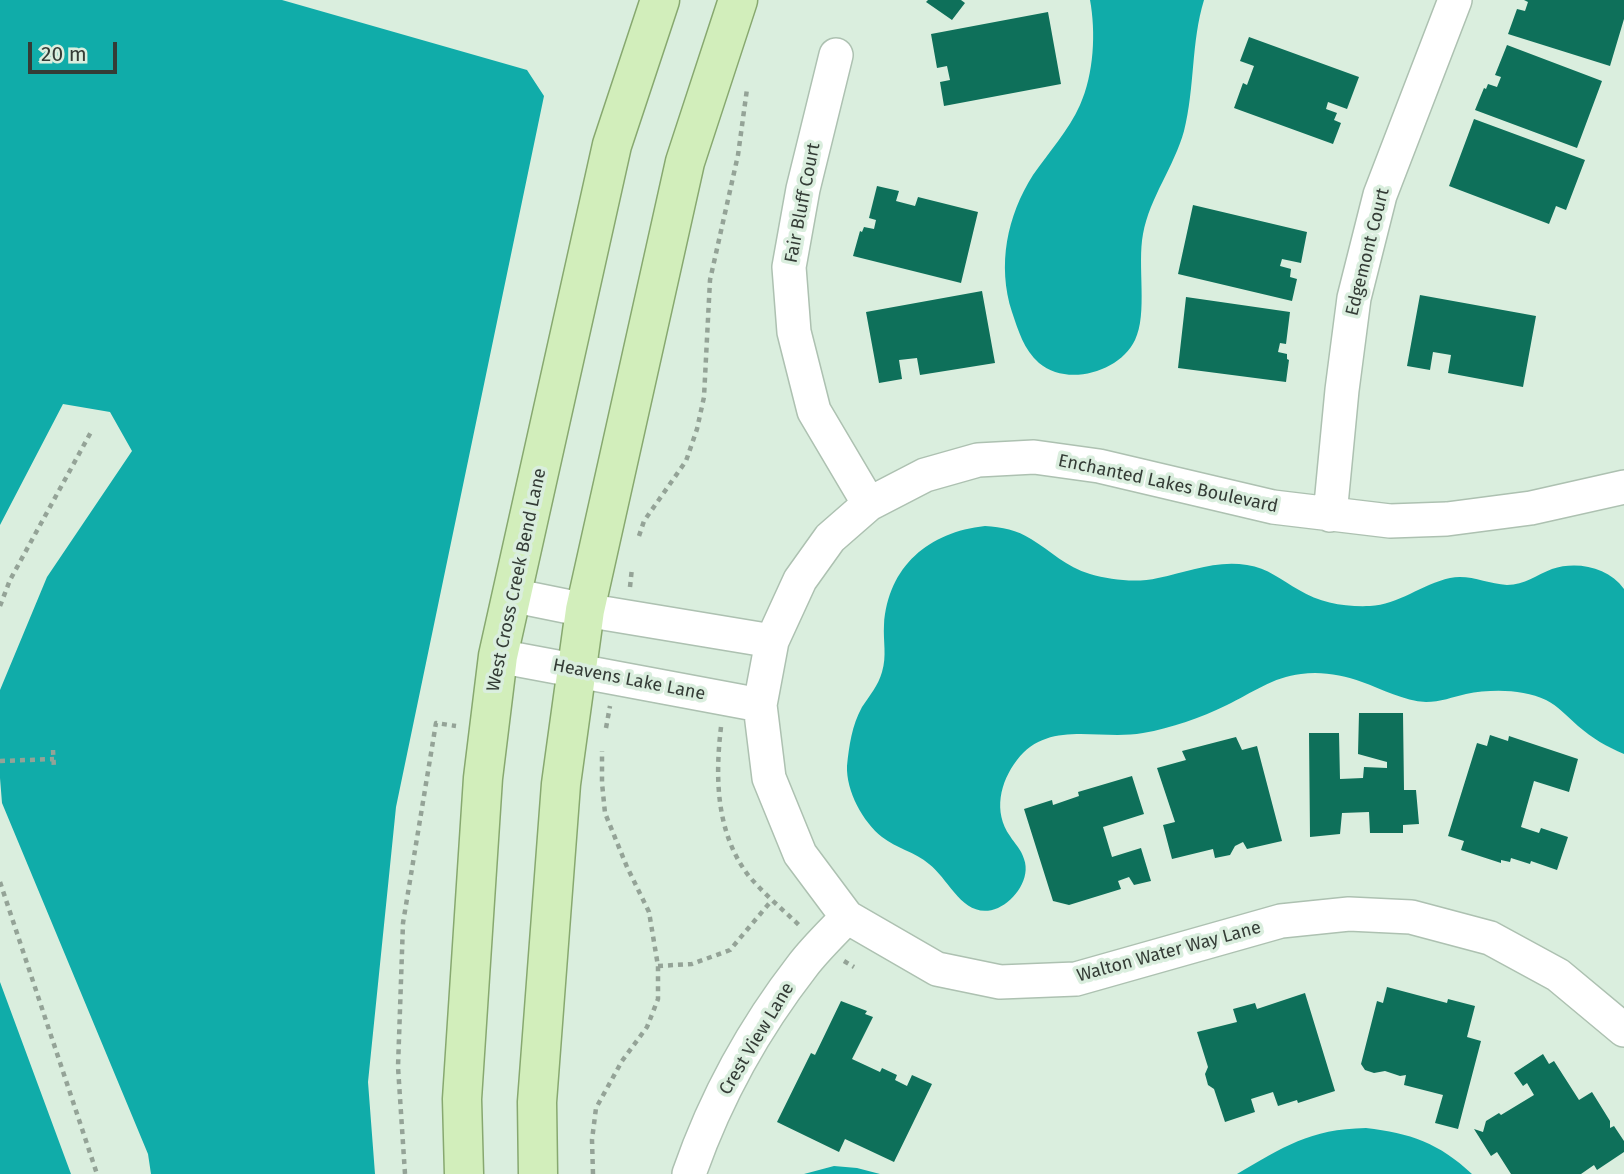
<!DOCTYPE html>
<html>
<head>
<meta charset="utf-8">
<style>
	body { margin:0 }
	#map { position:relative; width:1624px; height:1174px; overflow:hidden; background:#daeede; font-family:"Fira Sans",sans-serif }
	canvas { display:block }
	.scale { position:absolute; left:28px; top:42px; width:89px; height:32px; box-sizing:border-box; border:4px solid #343c36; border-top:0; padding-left:9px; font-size:21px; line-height:24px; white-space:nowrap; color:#343c36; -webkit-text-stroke:5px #daeede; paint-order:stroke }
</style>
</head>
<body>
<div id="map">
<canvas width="1624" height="1174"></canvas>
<div class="scale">20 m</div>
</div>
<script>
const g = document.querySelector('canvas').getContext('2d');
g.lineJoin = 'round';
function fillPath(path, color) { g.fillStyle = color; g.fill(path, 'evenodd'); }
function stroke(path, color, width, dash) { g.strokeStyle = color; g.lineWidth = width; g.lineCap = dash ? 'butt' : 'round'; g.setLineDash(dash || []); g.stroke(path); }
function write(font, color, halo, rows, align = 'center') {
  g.font = font + ' "Fira Sans",sans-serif'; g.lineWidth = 7; g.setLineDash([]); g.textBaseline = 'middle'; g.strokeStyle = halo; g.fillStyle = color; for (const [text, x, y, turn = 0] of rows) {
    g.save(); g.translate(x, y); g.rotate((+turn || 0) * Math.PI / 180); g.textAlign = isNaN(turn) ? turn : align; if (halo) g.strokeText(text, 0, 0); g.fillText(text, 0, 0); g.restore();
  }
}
const water = new Path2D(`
	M0 0H282L527 70 544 96 396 807 368 1082 375 1174H151L148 1154 2 803 0 778V690L47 577 132 451 110 412 63 404 0 525Z
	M1090 0H1204C1191 42 1195 88 1184 131 1174 167 1150 197 1143 234 1137 265 1148 314 1135 340 1120 372 1067 387 1039 363 1024 350 1018 330 1012 312 997 265 1007 216 1033 175 1049 152 1069 130 1080 105 1094 74 1096 32 1090 0Z
	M985 526C1002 527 1017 530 1031 539 1051 551 1066 567 1090 574 1111 580 1137 583 1158 578 1189 572 1215 560 1247 565 1268 568 1281 580 1299 590 1320 603 1345 607 1370 606 1398 605 1422 584 1450 578 1470 574 1487 584 1507 585 1525 585 1536 575 1552 569 1577 561 1608 567 1624 589V754C1607 747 1592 738 1578 726 1568 717 1558 706 1546 700 1523 689 1491 689 1466 694 1453 697 1440 702 1426 702 1404 701 1382 689 1362 682 1343 675 1321 671 1301 674 1273 677 1252 693 1227 705 1200 718 1172 728 1143 733 1099 741 1048 719 1017 760 1000 782 993 812 1010 836 1015 844 1021 849 1024 859 1031 878 1015 900 998 908 964 922 950 880 929 864 915 852 896 848 882 837 863 822 846 791 847 766 849 746 852 725 862 707 870 695 878 686 882 672 887 656 883 641 884 625 888 566 929 532 985 526Z
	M0 982 71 1174H0Z
	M1366 1128C1410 1133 1439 1143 1472 1174H1237C1284 1147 1309 1129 1366 1128Z
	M834 1166 857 1168 880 1174H804Z`);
const building = new Path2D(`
	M928 0H961L965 3 952 20 926 2Z
	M1524 0H1624V19L1610 66 1508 34 1517 9 1525 11 1528 2Z
	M1048 12 1061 84 944 106 940 82 950 80 947 66 937 68 931 34Z
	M1249 37 1359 77 1347 109 1328 102 1326 109 1337 113 1334 120 1341 123 1333 144 1234 108 1243 83 1247 85 1254 66 1240 61Z
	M1507 45 1602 81 1577 148 1475 110 1484 88 1486 89 1488 84 1497 87 1501 77 1495 75Z
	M1474 119 1585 160 1566 210 1556 206 1549 224 1449 186Z
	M877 186 899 191 896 201 915 206 918 197 978 212 961 283 853 256 860 231 862 232 864 227 874 229 876 220 869 218Z
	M1193 205 1307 232 1301 263 1282 259 1280 266 1291 269 1290 277 1297 279 1292 301 1178 274Z
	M982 291 995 363 920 375 917 358 899 360 902 379 879 383 866 312Z
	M1420 295 1536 316 1523 387 1448 373 1451 355 1433 352 1430 370 1407 366Z
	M1186 297 1290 312 1286 344 1280 343 1278 352 1287 354V359L1289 360 1286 382 1178 368Z
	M1359 713H1403L1404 790H1416L1419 824 1403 825V833H1370L1369 812 1342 813 1340 834 1310 837 1309 733H1339L1340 779 1363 778 1364 767 1387 768V762L1358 754Z
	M1490 735 1508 741 1509 736 1578 759 1569 792 1534 781 1521 827 1539 833 1541 828 1568 837 1557 870 1531 861 1530 864 1511 858 1510 862 1501 860V863L1461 850 1464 841 1448 836 1477 743 1487 746Z
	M1236 737 1242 750 1257 746 1282 841 1247 849 1243 842 1235 846 1230 855 1215 858 1213 849 1172 859 1163 825 1175 822 1157 768 1186 760 1182 751Z
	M1132 776 1144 814 1103 827 1112 857 1141 848 1151 881 1134 885 1129 877 1118 881 1121 889 1069 905 1053 901 1024 809 1052 800 1053 805 1079 796 1078 792Z
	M1387 987 1447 1003 1448 999 1475 1006 1467 1037 1481 1041 1458 1129 1435 1123 1443 1095 1404 1085 1406 1075 1400 1076 1385 1071 1374 1073 1365 1070 1361 1064 1377 1001 1383 1003Z
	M1305 993 1335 1091 1298 1103 1297 1100 1278 1106 1273 1092 1251 1099 1255 1112 1225 1122 1214 1089 1208 1085 1205 1074 1208 1067 1197 1032 1237 1022 1233 1009 1255 1003 1257 1009Z
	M841 1001 867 1011 865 1014 873 1017 852 1059 880 1072 882 1068 897 1075 895 1080 907 1086 912 1075 932 1084 894 1162 845 1139 839 1152 777 1122 811 1053 815 1055Z
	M1543 1054 1549 1064 1554 1061 1579 1100 1592 1092 1610 1121V1128L1614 1126 1624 1141V1152L1597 1170 1594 1165 1581 1174H1511L1497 1152 1491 1156 1474 1129 1483 1132 1486 1121 1499 1113 1501 1115 1534 1095 1527 1083 1523 1086 1514 1073Z`);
const path = new Path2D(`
	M639 536 644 521 686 461 697 429 704 397 710 280 738 155 747 89
	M630 587 632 568
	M0 606 10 580 91 432
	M721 727C715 778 716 832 748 875 763 893 782 909 799 925
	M606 728 610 706
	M53 750 54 769
	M0 761 54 759
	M0 882 97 1174
	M844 961 854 967
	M658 966 692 964 730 950 772 900
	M405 1174 398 1067 403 923 436 723 456 726
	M593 1174 592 1140 596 1108 622 1061 647 1027 658 999V966L649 912 627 867 605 813 602 783V751`);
const minor = new Path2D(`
	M836 55 803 189 789 267 794 332 814 411 869 504
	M1624 487 1531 508 1447 519 1390 521 1273 507 1099 466 1034 457 978 460 925 475 869 504 830 538 800 580 772 641 760 705 769 778 800 854 847 917 937 969 1000 982 1076 979 1281 921 1349 914 1411 917 1490 938 1558 975 1624 1030
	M1330 515 1342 390 1354 298 1380 195 1455 0
	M511 595 585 610 772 641
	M498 656 760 705
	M689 1174C715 1099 754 1028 803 965 816 948 832 933 847 917`);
const major = new Path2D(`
	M464 1174 462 1099 483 778 498 656 612 145 660 0
	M538 1174 537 1102 561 784 585 610 685 162 738 0`);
const streetNames = [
	["Fair Bluff Court",803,203,-79],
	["Edgemont Court",1368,252,-76],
	["Enchanted Lakes Boulevard",1168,484,12],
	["West Cross Creek Bend Lane",517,580,-78],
	["Heavens Lake Lane",629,680,11],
	["Walton Water Way Lane",1169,952,-15],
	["Crest View Lane",757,1039,-59]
];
fillPath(water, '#10aca9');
fillPath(building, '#0e705a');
stroke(minor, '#adc1b1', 36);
stroke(major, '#87a86f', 41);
stroke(path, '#94a397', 4.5, [5, 5]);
stroke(minor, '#fff', 33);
stroke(major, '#d2eebb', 38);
write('18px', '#343c36', '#daeede', streetNames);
</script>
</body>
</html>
